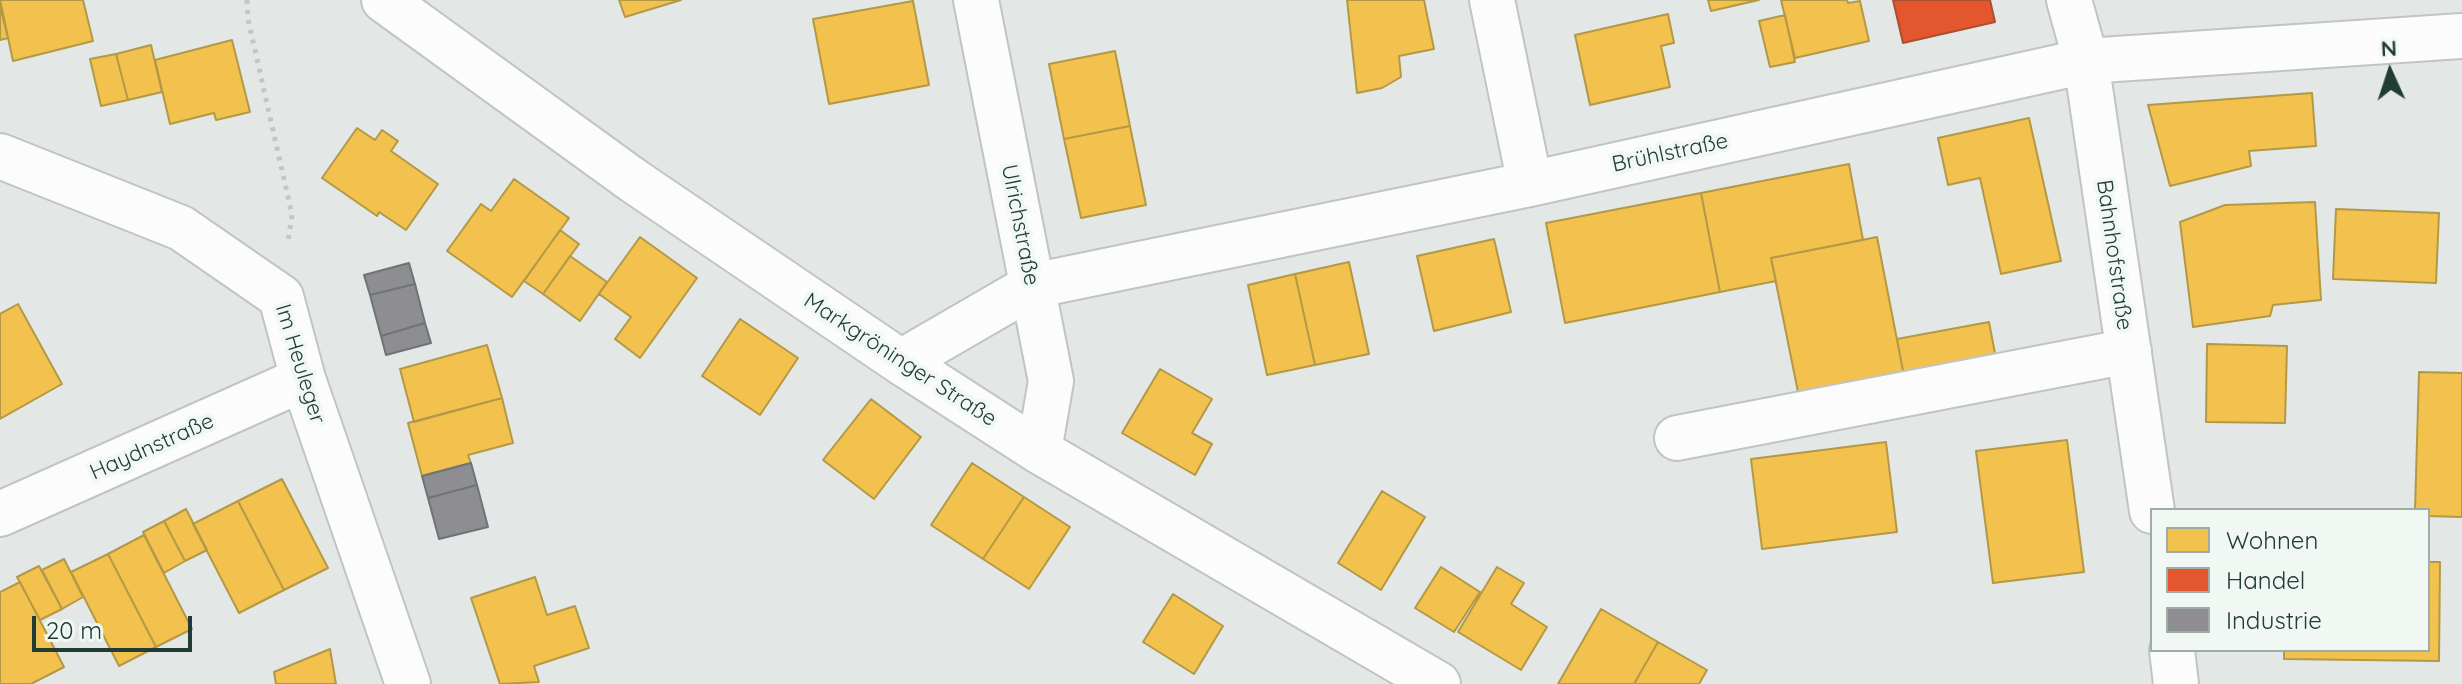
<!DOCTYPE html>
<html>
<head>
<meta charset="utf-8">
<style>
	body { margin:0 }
	#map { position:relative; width:2462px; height:684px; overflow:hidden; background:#e3e8e6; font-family:Quicksand,sans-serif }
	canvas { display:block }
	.legend { position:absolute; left:2150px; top:508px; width:280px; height:144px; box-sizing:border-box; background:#f1f8f4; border:2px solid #9eaca8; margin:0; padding:10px 14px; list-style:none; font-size:24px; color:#213b35 }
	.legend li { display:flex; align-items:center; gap:16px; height:40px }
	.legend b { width:40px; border:2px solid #9eaca8 }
	.north { position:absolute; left:2350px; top:32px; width:80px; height:80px; -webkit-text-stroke:6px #f1f8f4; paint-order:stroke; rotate:357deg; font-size:22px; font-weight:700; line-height:32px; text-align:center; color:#213b35 }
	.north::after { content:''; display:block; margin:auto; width:28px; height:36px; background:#213b35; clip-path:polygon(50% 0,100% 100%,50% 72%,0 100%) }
	.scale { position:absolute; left:32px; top:616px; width:160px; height:36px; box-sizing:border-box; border:4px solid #213b35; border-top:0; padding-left:10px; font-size:24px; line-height:28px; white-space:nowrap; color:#213b35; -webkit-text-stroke:6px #f1f8f4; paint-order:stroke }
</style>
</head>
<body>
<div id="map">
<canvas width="2462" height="684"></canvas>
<ul class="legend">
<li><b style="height:22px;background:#f2c14e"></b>Wohnen</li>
<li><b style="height:22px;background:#e4572e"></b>Handel</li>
<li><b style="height:22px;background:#8d8d92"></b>Industrie</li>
</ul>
<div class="north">N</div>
<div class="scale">20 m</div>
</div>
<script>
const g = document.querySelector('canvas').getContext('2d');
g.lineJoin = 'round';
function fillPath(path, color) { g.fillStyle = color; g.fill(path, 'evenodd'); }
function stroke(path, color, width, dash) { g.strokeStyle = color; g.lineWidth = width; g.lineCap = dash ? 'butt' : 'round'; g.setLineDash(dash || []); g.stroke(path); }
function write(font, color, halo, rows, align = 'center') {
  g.font = font + ' Quicksand,sans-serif'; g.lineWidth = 8; g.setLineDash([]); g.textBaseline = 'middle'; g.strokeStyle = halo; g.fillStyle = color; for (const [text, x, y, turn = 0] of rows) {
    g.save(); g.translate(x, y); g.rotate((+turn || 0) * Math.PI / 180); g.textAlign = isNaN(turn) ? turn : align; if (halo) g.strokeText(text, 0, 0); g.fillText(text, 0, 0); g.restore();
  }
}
const homes = new Path2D(`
	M0 0H83L93 41 13 61Z
	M619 0H681L625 17Z
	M1347 0H1424L1434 49 1399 56 1401 77 1382 88 1357 93Z
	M1708 0H1759L1711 11Z
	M1781 0H1847L1848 3 1860 1 1869 41 1795 58Z
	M913 1 929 85 829 104 813 19Z
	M0 6 8 38 0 40Z
	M1668 14 1674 43 1661 46 1670 87 1590 105 1575 35Z
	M1785 15 1795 62 1770 67 1759 21Z
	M232 40 250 112 216 120 214 113 170 124 155 60Z
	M151 45 162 92 128 100 116 54Z
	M1115 51 1130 126 1064 139 1049 64Z
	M116 54 128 100 101 106 90 59Z
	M2312 93 2316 146 2249 151 2251 166 2170 186 2148 105Z
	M2029 118 2061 261 2001 274 1980 178 1948 185 1938 138Z
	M1130 126 1146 205 1081 218 1064 139Z
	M357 128 375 140 382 130 398 141 391 151 438 184 406 230 379 212 377 216 322 178Z
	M1849 164 1863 240 1771 258 1776 281 1720 292 1701 193Z
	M514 179 569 218 512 297 447 251 481 204 491 211Z
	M1701 193 1720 292 1565 323 1546 223Z
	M2315 202 2321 300 2273 305 2270 316 2193 327 2180 222 2225 205Z
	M2336 209 2439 213 2436 283 2333 279Z
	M560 230 579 244 543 294 524 281Z
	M640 237 697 278 640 358 615 339 631 317 599 294Z
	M1877 237 1905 381 1800 402 1771 258Z
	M1494 239 1511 312 1434 331 1417 256Z
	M570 256 607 282 580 321 543 294Z
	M1349 262 1369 354 1315 365 1295 274Z
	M1295 274 1315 365 1267 375 1248 285Z
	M18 304 62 384 0 419V314Z
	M740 319 798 358 760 415 702 376Z
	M1989 322 1997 364 1905 381 1897 339Z
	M2207 344 2287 346 2285 423 2206 422Z
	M487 345 502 398 414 422 400 369Z
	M1160 369 1212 399 1192 433 1212 444 1195 475 1122 433Z
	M2419 372 2462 373V517L2428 516V510H2415Z
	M502 398 513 443 468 455 471 463 422 476 408 423Z
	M871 399 921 437 874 499 823 460Z
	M2067 440 2084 572 1993 583 1976 451Z
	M1886 442 1897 532 1762 549 1751 459Z
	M972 463 1024 497 983 559 931 525Z
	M282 479 328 568 284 590 238 501Z
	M1382 491 1425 517 1381 590 1338 563Z
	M1024 497 1070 527 1029 589 983 559Z
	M238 501 284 590 239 613 193 524Z
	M186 509 207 550 185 561 164 521Z
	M164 521 185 561 164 573 143 532Z
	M144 535 192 629 156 647 108 554Z
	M108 554 156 647 119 666 71 572Z
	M64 559 83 597 62 609 42 570Z
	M2428 562H2440L2439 661 2284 659V650H2428Z
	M39 566 62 609 40 620 17 577Z
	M1441 567 1480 592 1454 632 1415 608Z
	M1497 567 1524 583 1511 604 1547 627 1521 670 1458 632Z
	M535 577 547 615 575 606 589 648 534 666 539 682 500 684 471 598Z
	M20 582 64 667 31 684H0V592Z
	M1173 594 1223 626 1194 674 1143 642Z
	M1601 609 1658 642 1634 684H1558Z
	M1658 642 1707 670 1699 684H1634Z
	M330 649 336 684H276L274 672Z`);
const shops = new Path2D(`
	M1893 0H1990L1995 22 1903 43Z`);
const industry = new Path2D(`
	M409 263 415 284 370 295 364 275Z
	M415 284 425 323 381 336 370 295Z
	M425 323 431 343 386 355 381 336Z
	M471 463 477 485 428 498 422 476Z
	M477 485 488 527 439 539 428 498Z`);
const path = new Path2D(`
	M247 0 248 19 292 215 288 242`);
const minor = new Path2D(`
	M384 0 634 181 901 362 1039 451 1438 684
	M976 0 1051 381 1039 451
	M1492 0 1530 184
	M2069 0 2086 61 2152 511
	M0 156 181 228 281 297 303 379 408 684
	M901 362 1032 286 1530 184 2086 61 2462 36
	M1677 438 2129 351
	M0 514 303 379
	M2172 650 2176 684`);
const streetNames = [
	["Brühlstraße",1670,153,-12],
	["Ulrichstraße",1020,225,79],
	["Bahnhofstraße",2114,255,82],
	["Markgröninger Straße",900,360,33],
	["Im Heuleger",300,364,73],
	["Haydnstraße",152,447,-24]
];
fillPath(homes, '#f2c14e');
stroke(homes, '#b39946', 2);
fillPath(shops, '#e4572e');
stroke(shops, '#aa4f30', 2);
fillPath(industry, '#8d8d92');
stroke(industry, '#6d7476', 2);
stroke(minor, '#c0c5c3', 48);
stroke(path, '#c0c8c6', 5, [4, 6]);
stroke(minor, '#fbfcfb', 44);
write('22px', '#213b35', '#f1f8f4', streetNames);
</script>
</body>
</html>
